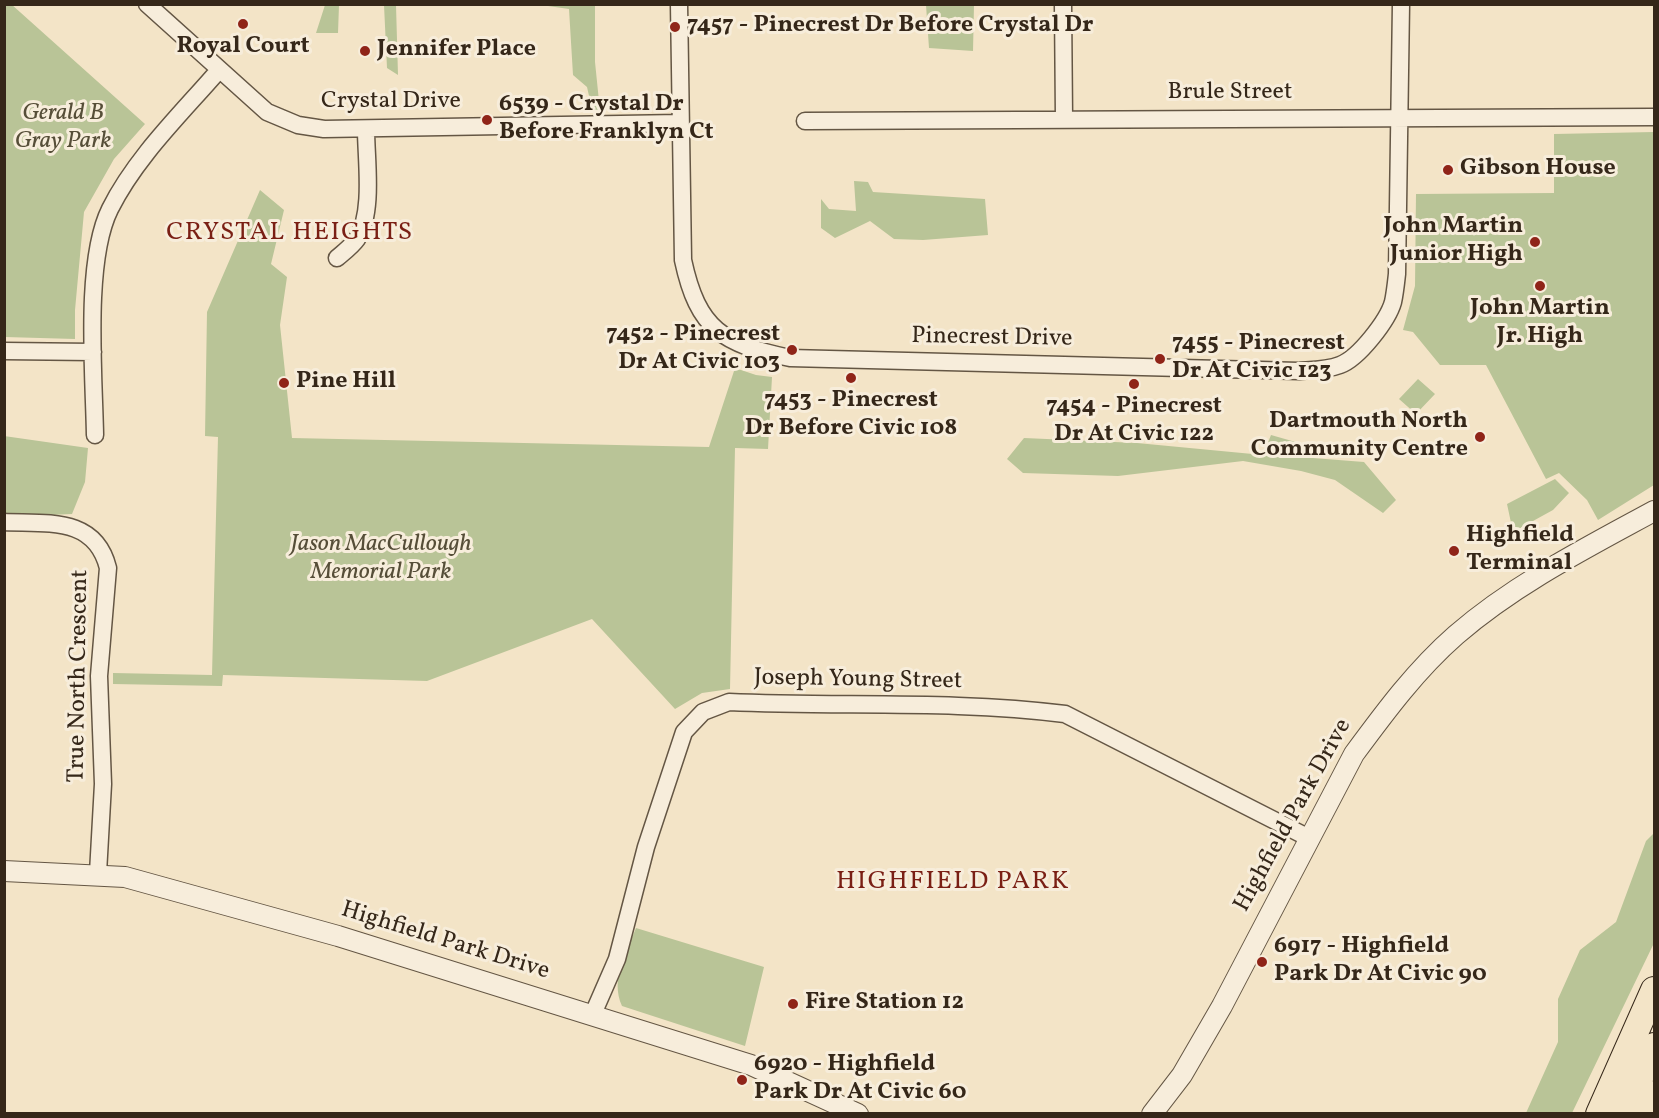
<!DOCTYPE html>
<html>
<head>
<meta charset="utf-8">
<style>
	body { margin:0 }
	#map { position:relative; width:1659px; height:1118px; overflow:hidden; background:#f3e4c7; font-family:Vollkorn,serif }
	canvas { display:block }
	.frame { position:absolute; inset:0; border:6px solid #352719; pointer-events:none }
</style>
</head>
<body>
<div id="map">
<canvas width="1659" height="1118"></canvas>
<div class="frame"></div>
</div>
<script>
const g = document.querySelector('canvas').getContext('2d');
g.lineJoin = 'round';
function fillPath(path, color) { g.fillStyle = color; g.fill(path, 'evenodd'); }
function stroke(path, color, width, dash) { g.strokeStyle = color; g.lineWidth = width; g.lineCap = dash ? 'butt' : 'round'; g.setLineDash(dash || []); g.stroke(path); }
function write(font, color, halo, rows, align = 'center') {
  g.font = font + ' Vollkorn,serif'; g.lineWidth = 6; g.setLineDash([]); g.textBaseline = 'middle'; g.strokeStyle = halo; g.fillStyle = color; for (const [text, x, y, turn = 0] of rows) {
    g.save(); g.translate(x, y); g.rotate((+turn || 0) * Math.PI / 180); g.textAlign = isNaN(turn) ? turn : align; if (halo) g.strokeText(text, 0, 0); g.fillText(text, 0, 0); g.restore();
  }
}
const green = new Path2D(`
	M11 4 145 124 114 159 84 212 75 310V339L5 337 4 5Z
	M325 5H339L338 33H316Z
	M384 5H396L398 75 387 68Z
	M541 5H595V62L600 111 592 109 587 87 573 75 569 9Z
	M926 5H974L973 51 929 48Z
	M1654 132V485L1598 520 1587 500 1559 473 1546 479 1486 365H1440L1413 332 1403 330 1415 286 1416 194 1554 193V134Z
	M854 181 868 182 873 192 985 199 988 235 923 240 894 239 870 221 835 238 821 228V199L829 209 856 211Z
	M260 190 284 210 271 264 287 277 280 325 292 438 709 447 735 368 756 375 772 377 768 449 735 448 730 689 702 693 675 709 592 619 427 681 223 675 222 686 113 684V673L212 675 218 437 205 436 207 312Z
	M1418 379 1435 394 1416 414 1399 399Z
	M1271 435 1299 443 1300 457 1364 462 1396 500 1383 513 1335 480 1301 471 1243 461 1118 476 1023 473 1007 459 1024 438 1137 443 1263 455Z
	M4 436 88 448 85 482 72 514 5 517Z
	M1555 479 1569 493 1553 510 1513 532 1507 504Z
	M1654 833V943L1572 1113H1526L1558 1042V999L1580 950 1616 922 1646 841Z
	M636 928 764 967 745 1046 622 1006C610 979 626 953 636 928Z`);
const minor = new Path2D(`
	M147 4 267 112 298 125 324 129 680 123
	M679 4 683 260C698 330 723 344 790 358L1299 371C1312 370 1327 370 1340 365 1359 358 1388 320 1393 302 1395 293 1396 283 1397 274L1401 4
	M1063 4 1064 119
	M805 121 1654 117
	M337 258C344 252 352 246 357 239 374 212 366 160 366 129
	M4 351 93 352
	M95 435C94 375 84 261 110 209 136 157 181 114 219 70
	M4 522C47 524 95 516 108 568L99 676 103 784 98 873
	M593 1014 617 959 646 847 684 732 703 712 729 702C840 707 954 700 1065 714L1309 838`);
const tertiary = new Path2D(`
	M4 871 125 877 338 936 751 1065 858 1114
	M1152 1114 1182 1075 1222 1006 1354 754C1385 712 1416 670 1456 635 1515 584 1586 548 1654 511`);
const primary = new Path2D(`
	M1599 1114 1654 990
	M1624 1114 1654 1046`);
const motorway = new Path2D(`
	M1648 1114 1654 1096`);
const markers = [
	[243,24,6,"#8f2418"],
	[675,27,6,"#8f2418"],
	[365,51,6,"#8f2418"],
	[487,120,6,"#8f2418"],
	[1448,170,6,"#8f2418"],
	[1535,242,6,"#8f2418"],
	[1540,286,6,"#8f2418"],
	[792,350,6,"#8f2418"],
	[1160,359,6,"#8f2418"],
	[851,378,6,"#8f2418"],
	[284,383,6,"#8f2418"],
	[1134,384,6,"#8f2418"],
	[1480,437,6,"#8f2418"],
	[1454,551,6,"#8f2418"],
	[1262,962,6,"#8f2418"],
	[793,1004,6,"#8f2418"],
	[742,1080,6,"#8f2418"]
];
const poiNames = [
	["7457 - Pinecrest Dr Before Crystal Dr",687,27],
	["Royal Court",243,48,"center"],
	["Jennifer Place",377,51],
	["6539 - Crystal Dr",499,106],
	["Before Franklyn Ct",499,134],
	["Gibson House",1460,170],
	["John Martin",1523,228,"right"],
	["Junior High",1523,256,"right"],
	["John Martin",1540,310,"center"],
	["Jr. High",1540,338,"center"],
	["7452 - Pinecrest",780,336,"right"],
	["Dr At Civic 103",780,364,"right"],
	["7455 - Pinecrest",1172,345],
	["Dr At Civic 123",1172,373],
	["Pine Hill",296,383],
	["7453 - Pinecrest",851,402,"center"],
	["Dr Before Civic 108",851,430,"center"],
	["7454 - Pinecrest",1134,408,"center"],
	["Dr At Civic 122",1134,436,"center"],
	["Dartmouth North",1468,423,"right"],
	["Community Centre",1468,451,"right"],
	["Highfield",1466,537],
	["Terminal",1466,565],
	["6917 - Highfield",1274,948],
	["Park Dr At Civic 90",1274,976],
	["Fire Station 12",805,1004],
	["6920 - Highfield",754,1066],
	["Park Dr At Civic 60",754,1094]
];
const streetNames = [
	["Brule Street",1230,94],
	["Crystal Drive",391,103],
	["Pinecrest Drive",992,339,1],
	["True North Crescent",80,676,-89],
	["Joseph Young Street",858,681,1],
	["Highfield Park Drive",1294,816,-61],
	["Highfield Park Drive",445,942,17]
];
const parkNames = [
	["Gerald B",63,115],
	["Gray Park",63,143],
	["Jason MacCullough",381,546],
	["Memorial Park",381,574]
];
const neighbourhoodNames = [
	["CRYSTAL HEIGHTS",290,234],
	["HIGHFIELD PARK",953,883]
];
fillPath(green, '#b9c497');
stroke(minor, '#645644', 19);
stroke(tertiary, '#645644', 22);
stroke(primary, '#352719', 28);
stroke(motorway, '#352719', 32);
stroke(minor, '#f7eddb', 16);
stroke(tertiary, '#f7eddb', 20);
stroke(primary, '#f3e4c7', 26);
stroke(motorway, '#f3e4c7', 30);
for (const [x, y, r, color] of markers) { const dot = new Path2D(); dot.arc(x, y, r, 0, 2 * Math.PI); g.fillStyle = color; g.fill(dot); stroke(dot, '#f7eddb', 2); }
write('bold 24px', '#352719', '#f7eddb', poiNames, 'left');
write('24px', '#352719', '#f7eddb', streetNames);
write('italic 24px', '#564e38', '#f7eddb', parkNames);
g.letterSpacing = '1.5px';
write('26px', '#7a1f14', '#f7eddb', neighbourhoodNames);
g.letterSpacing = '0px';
</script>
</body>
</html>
